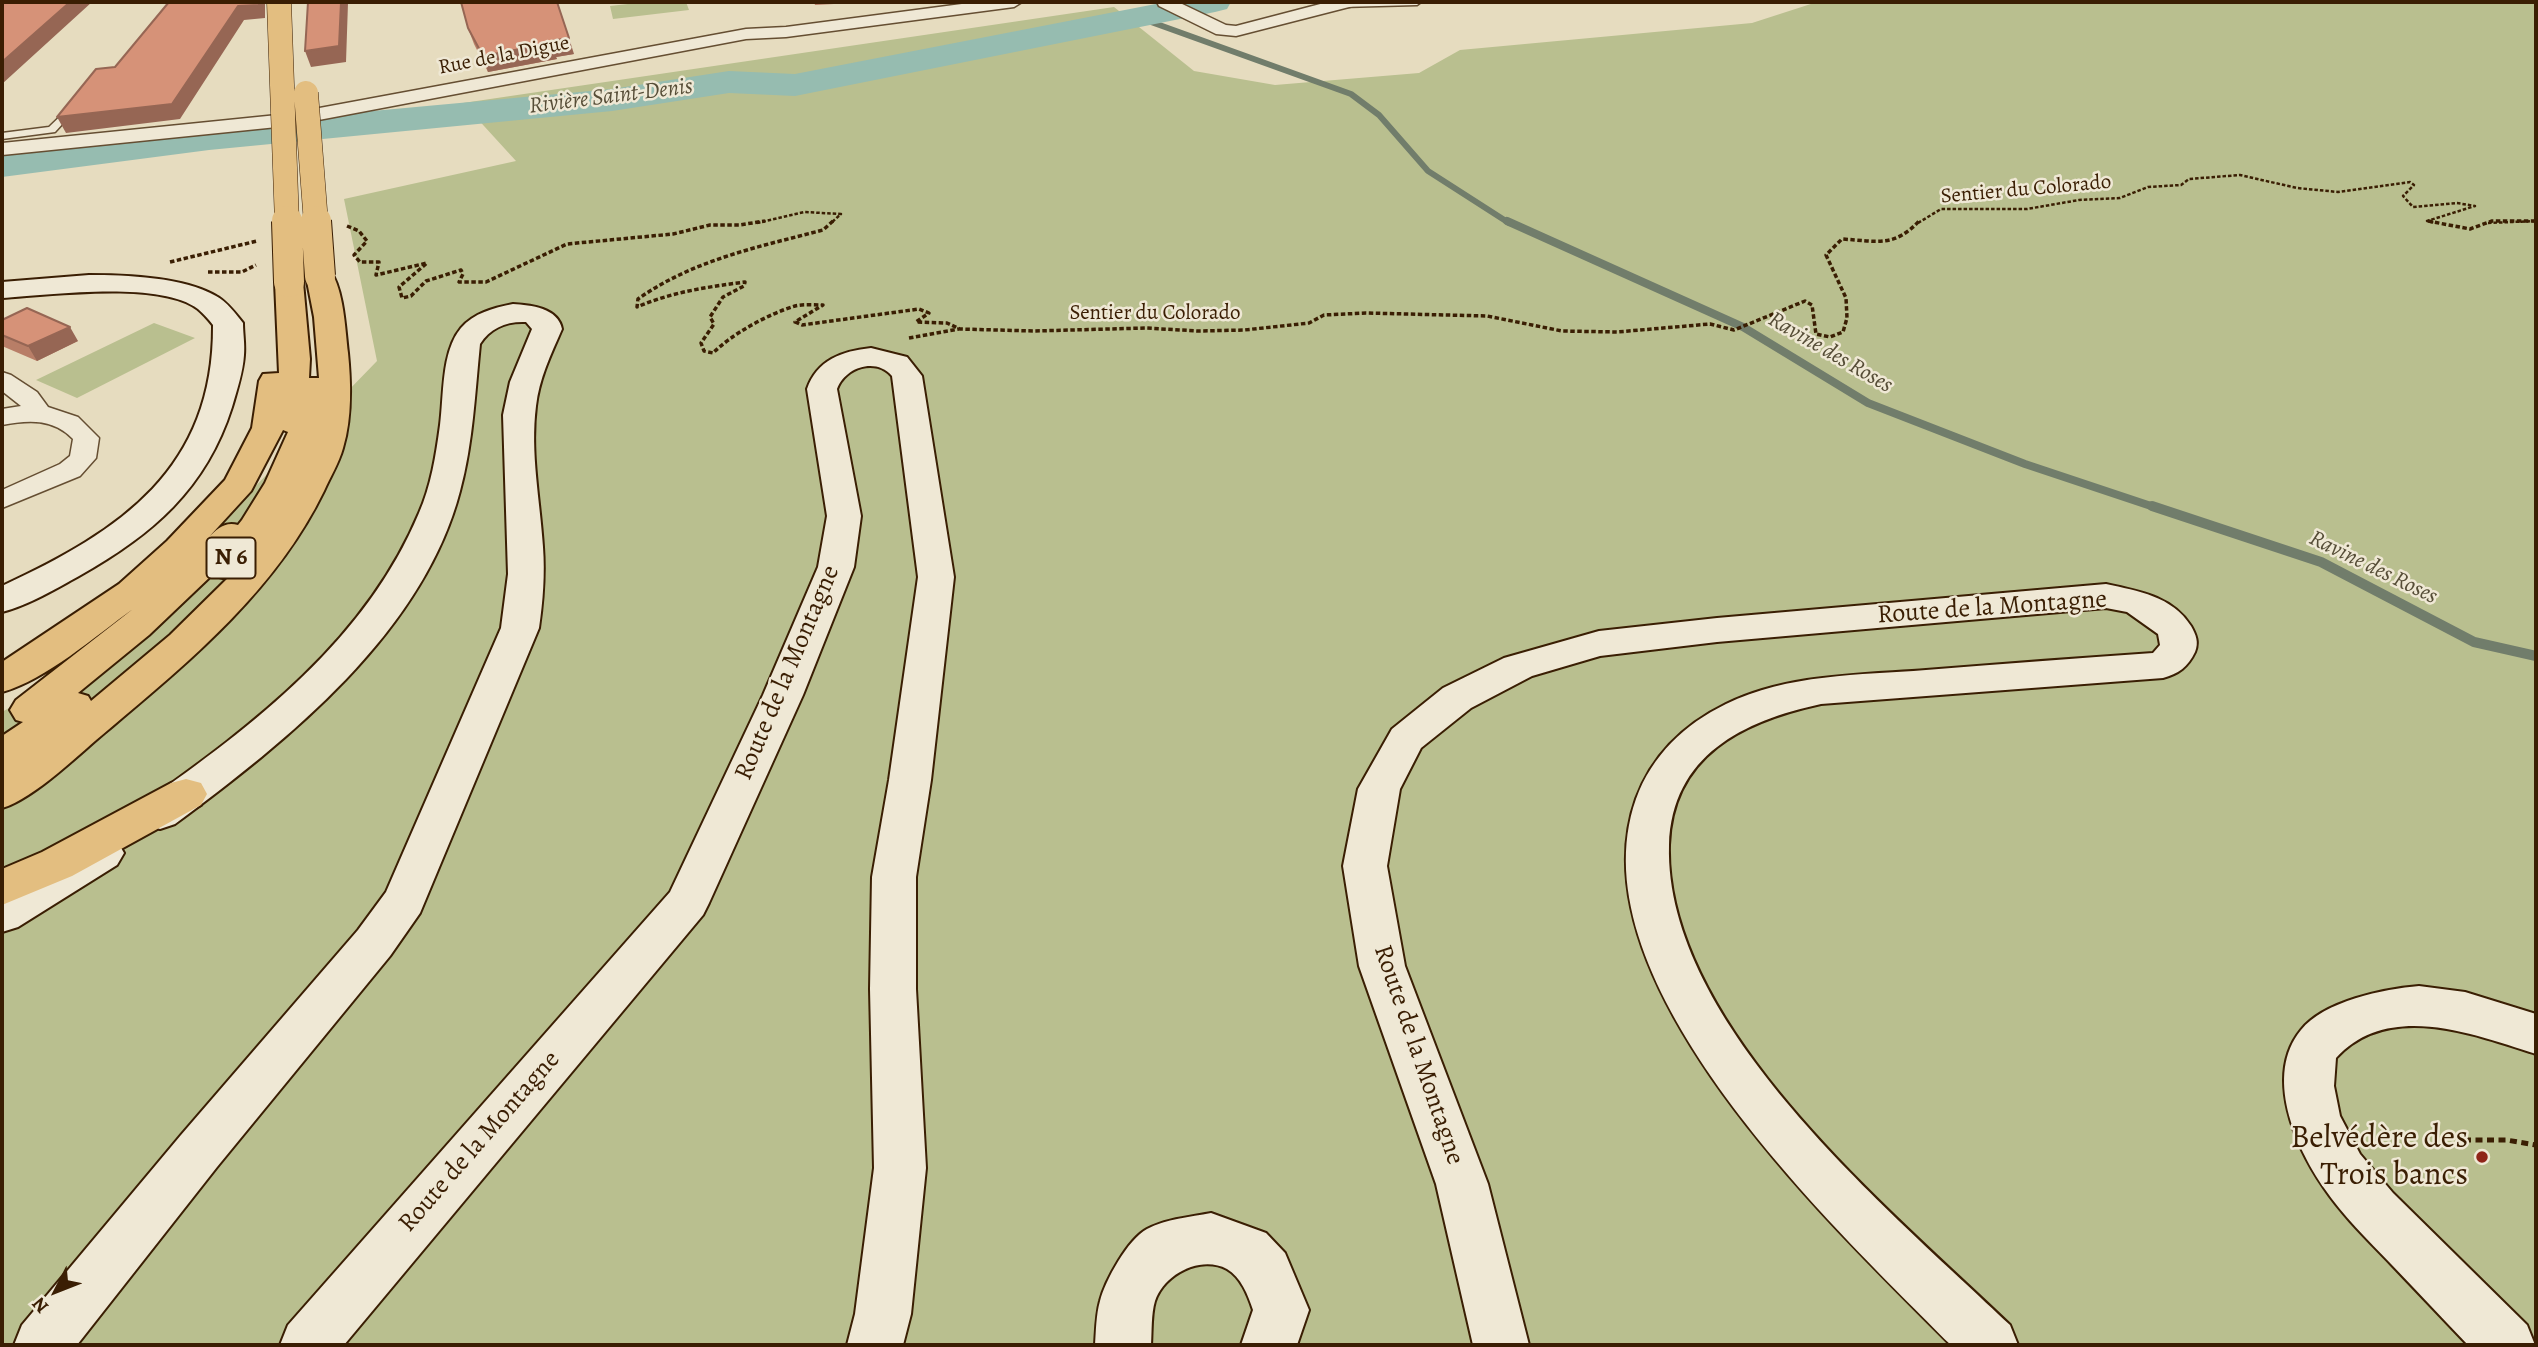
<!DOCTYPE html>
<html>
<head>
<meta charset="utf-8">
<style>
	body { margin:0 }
	#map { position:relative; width:2538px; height:1347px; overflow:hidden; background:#e6dcbf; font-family:Alegreya,serif }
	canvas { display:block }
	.frame { position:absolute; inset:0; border:4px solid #3a1e03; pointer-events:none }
	.north { position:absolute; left:21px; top:1256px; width:70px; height:70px; -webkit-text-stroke:5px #efe8d5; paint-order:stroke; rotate:228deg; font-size:19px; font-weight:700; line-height:28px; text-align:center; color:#3a1e03 }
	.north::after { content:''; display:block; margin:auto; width:24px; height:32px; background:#3a1e03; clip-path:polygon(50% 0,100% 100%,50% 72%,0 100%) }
</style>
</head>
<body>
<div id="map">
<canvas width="2538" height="1347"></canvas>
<div class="frame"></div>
<div class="north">N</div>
</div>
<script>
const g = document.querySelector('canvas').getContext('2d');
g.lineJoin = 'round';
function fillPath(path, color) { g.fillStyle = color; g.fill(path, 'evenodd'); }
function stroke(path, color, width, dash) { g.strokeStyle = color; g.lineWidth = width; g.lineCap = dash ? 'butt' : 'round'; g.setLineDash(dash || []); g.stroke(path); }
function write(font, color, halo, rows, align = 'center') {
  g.font = font + ' Alegreya,serif'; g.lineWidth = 5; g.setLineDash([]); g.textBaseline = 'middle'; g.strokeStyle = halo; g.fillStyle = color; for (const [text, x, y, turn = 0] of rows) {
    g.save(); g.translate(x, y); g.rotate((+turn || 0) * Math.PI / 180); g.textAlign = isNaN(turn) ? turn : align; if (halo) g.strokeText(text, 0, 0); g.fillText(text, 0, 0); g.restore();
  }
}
const green = new Path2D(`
	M646 2H686L689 10 613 19 610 6Z
	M1817 2H2536V1345H2V712L79 668 377 361 344 199 516 161 463 103 1114 7 1194 71 1275 85 1419 73 1460 50 1752 23Z
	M154 323 195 338 77 398 36 380Z`);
const streamFar2 = new Path2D(`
	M1140 18 1351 94 1379 115 1428 171 1509 223`);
const streamFar1 = new Path2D(`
	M1507 221 1743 327 1868 403 2025 464 2157 508`);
const stream = new Path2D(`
	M2152 506 2321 562 2474 642 2536 656`);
const river = new Path2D(`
	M1166 2H1231L1227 9 1215 12 795 96 729 93 612 111 209 150 2 177V153L209 126 612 89 729 71 795 74Z`);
const pathFar2 = new Path2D(`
	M757 223 804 212 841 214 831 223
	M1918 223 1941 209H2027L2079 200 2120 198 2148 187 2181 185 2189 179 2240 175 2297 188 2338 192 2410 182 2414 185 2403 196 2413 207 2457 203 2475 206 2427 221 2435 223
	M2488 223 2536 221`);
const pathFar1 = new Path2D(`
	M833 221 823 230C758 247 693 260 638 299L637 307C672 292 707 287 745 282L744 286 723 297 710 317 714 324 701 343 704 351 713 353C732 334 768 314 795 306 803 304 814 305 823 305L795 322 802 325 919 309 929 313 916 322 947 323 960 329 1035 331 1146 328 1198 331 1244 330 1309 323 1324 315 1366 313 1487 316 1562 331 1617 332 1710 324 1734 330 1805 301 1812 305 1816 334 1830 337 1843 332 1847 318 1846 298 1826 255 1842 239C1877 241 1894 248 1919 221
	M2428 221 2470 229 2492 221H2536
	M347 226 359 231 367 241 354 255 360 262H379L376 275 427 263 399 287 402 298 411 296 426 281 461 270 463 274 459 282H486L567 244 673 234 710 225H739L765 221
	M170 262 257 241
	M208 272H242L256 265
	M909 338 959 329`);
const path = new Path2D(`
	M2464 1140H2506L2536 1145`);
const service = new Path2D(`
	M1338 2H1421L1417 5 1341 7 1338 6Z
	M72 105 77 108 55 132 2 139V133L49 127Z`);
const minor = new Path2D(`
	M977 2H1022L1014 7 786 37 746 39 287 126 2 155V143L287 114 746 29 786 27Z
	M1157 2H1178L1226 25 1236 26 1328 2H1355L1353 6 1236 36 1216 34 1159 6Z
	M2 372 11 375 37 392 48 407 78 417 99 438 96 458 80 476 2 508V490L60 464 70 456 73 439C53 418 28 420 2 425V409L21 406 2 391Z`);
const secondary = new Path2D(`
	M89 275C126 275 184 277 216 296 226 301 236 314 243 323 243 334 245 344 244 355 243 372 237 390 232 407 206 489 152 535 79 576 55 589 29 605 2 612V586C121 531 214 469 213 325 209 320 204 314 198 309 160 280 49 295 2 298V282Z
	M513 304C531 305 558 308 562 329 551 354 539 379 536 406 530 453 540 500 543 547 545 574 543 601 539 628L420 913 390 956 217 1167 77 1345H14L22 1325 181 1135 358 930 386 892 501 628 508 574 503 415 510 382 532 329 526 322C507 321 490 328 480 344 475 393 473 443 460 491 423 633 287 741 175 824L160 829 145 824 139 813 145 802C254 725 366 640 419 513 431 486 436 455 440 425 444 396 441 352 461 328 474 313 493 308 513 304Z
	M871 348 907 357 922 376 954 577 931 780 916 877V989L926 1168 911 1314 903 1345H847L855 1314 874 1168 870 989 872 877 889 780 918 577 892 376C876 357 845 367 837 389L861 516 854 567 803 695 709 903 703 915 344 1345H280L288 1325 670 892 763 695 818 567 827 516 807 389C817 360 842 351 871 348Z
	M2106 584C2138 591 2172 596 2191 626 2196 635 2199 642 2195 652 2188 667 2178 674 2163 678L1821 704C1743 721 1672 755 1669 845 1664 1025 1890 1210 2010 1325L2018 1345H1951C1835 1228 1571 982 1636 799 1652 755 1685 724 1726 704 1787 674 1860 675 1926 670 2002 664 2077 658 2153 653L2160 645 2158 634 2127 612 2106 608 1717 642 1600 656 1532 676 1471 708 1421 748 1400 789 1387 866 1405 966 1488 1184 1529 1345H1473L1436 1184 1359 966 1343 866 1358 789 1392 729 1443 688 1504 658 1599 631 1717 618Z
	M102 836 117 841 124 853 117 865 18 927 2 932V892L87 841Z
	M2419 986 2465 992 2536 1014V1054C2475 1035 2389 1000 2336 1058L2334 1086 2340 1116 2360 1154 2393 1193 2527 1325 2535 1345H2468C2442 1318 2417 1291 2391 1264 2368 1240 2343 1216 2324 1188 2295 1146 2264 1075 2301 1030 2324 1001 2384 989 2419 986Z
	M1211 1213 1266 1233 1285 1253 1309 1310 1297 1345H1241L1253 1310C1248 1295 1241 1277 1227 1269 1201 1255 1164 1274 1155 1301 1151 1314 1152 1331 1151 1345H1095C1096 1331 1096 1315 1100 1301 1105 1281 1128 1239 1147 1229 1166 1219 1190 1217 1211 1213Z`);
const primary = new Path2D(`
	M320 268 330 270C344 291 345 328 348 353 351 383 352 418 343 448 339 463 330 477 324 491 276 590 190 661 108 730 81 752 34 799 2 808V736L23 722 16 720 10 710 16 700 133 609C95 636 46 680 2 692V662L119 584 167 541 225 480 252 428 259 381 263 374 279 373 275 282 279 276 289 274 299 276 303 282 310 359 309 378H319L314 317 306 276 310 270ZM283 430 288 432 265 483 242 520 238 525C225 521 217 529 208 538L251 491ZM212 575 223 578 230 576 170 635 91 701 88 696 78 693 149 635Z
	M186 779 201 783 207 794 201 805 72 876 2 905V869L42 852 171 783Z`);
const primaryBridgeFar1 = new Path2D(`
	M279 2 287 223
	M306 93 316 223`);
const primaryBridge = new Path2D(`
	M287 221 289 282
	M316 221 320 276`);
const wall = new Path2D(`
	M814 2H853V3L815 5Z
	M468 28 574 54 556 57 557 59 488 72 474 44Z
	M2 320 78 341 37 361 2 346Z`);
const shadedWall = new Path2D(`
	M70 2H92L2 84V62Z
	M259 2H265V18L244 20 180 119 66 133 57 117 238 6Z
	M341 2H348V3L346 62 311 67 305 51Z
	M569 38 574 54 556 57 557 59 488 72 483 56 551 41Z
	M70 327 78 341 37 361 28 346Z`);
const building = new Path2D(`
	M2 2H70L2 62Z
	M169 2H259V5L238 6 172 104 57 117 96 69 115 67Z
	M308 2H341L339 46 305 51Z
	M461 2H557L569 38 551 41 552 43 483 56 468 28Z
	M27 308 70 327 28 346 2 335V320Z`);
const markers = [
	[2482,1157,7,"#8f2418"]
];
const farStreetnames = [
	["Rue de la Digue",504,56,-11],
	["Sentier du Colorado",2026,190,-5],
	["Sentier du Colorado",1155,314]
];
const farWaternames = [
	["Rivière Saint-Denis",611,97,-7],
	["Ravine des Roses",1830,353,30],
	["Ravine des Roses",2373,568,26]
];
const shields = [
	[231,558,49]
];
const shieldNames = [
	["N 6",231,558]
];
const streetNames = [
	["Route de la Montagne",1992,608,-4],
	["Route de la Montagne",788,673,-67],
	["Route de la Montagne",1418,1055,71],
	["Route de la Montagne",480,1142,-49]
];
const nearPoinames = [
	["Belvédère des",2468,1139],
	["Trois bancs",2468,1176]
];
fillPath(green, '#b9bf8f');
stroke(streamFar2, '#717d6b', 6);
stroke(streamFar1, '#717d6b', 8);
stroke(stream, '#717d6b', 10);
fillPath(river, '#96bcb0');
stroke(service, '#654e32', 3);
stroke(minor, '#654e32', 3);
stroke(secondary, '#3a1e03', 4);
stroke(primary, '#3a1e03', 4);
stroke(pathFar2, '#3a1e03', 2.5, [3.5, 2]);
stroke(pathFar1, '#3a1e03', 3.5, [4.5, 2.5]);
stroke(path, '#3a1e03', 5, [7, 4.5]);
fillPath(service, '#efe8d5');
fillPath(minor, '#efe8d5');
fillPath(secondary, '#efe8d5');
fillPath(primary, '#e3be80');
stroke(primaryBridgeFar1, '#3a1e03', 25, []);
stroke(primaryBridge, '#3a1e03', 32, []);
stroke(primaryBridgeFar1, '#e3be80', 24);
stroke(primaryBridge, '#e3be80', 30);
fillPath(wall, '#b87e67');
fillPath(shadedWall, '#966654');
fillPath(building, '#d69278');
stroke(building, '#966654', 2);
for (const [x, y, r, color] of markers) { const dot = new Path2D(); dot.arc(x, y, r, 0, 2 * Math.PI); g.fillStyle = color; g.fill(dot); stroke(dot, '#efe8d5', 2.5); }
write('21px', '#3a1e03', '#efe8d5', farStreetnames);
write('italic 23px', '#564d37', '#efe8d5', farWaternames);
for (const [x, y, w] of shields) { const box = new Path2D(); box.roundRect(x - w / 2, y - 20.5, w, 41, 5); g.fillStyle = '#efe8d5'; g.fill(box); stroke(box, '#3a1e03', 2); }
write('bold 24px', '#3a1e03', null, shieldNames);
write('26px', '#3a1e03', '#efe8d5', streetNames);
write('32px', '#3a1e03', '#efe8d5', nearPoinames, 'right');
</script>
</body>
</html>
